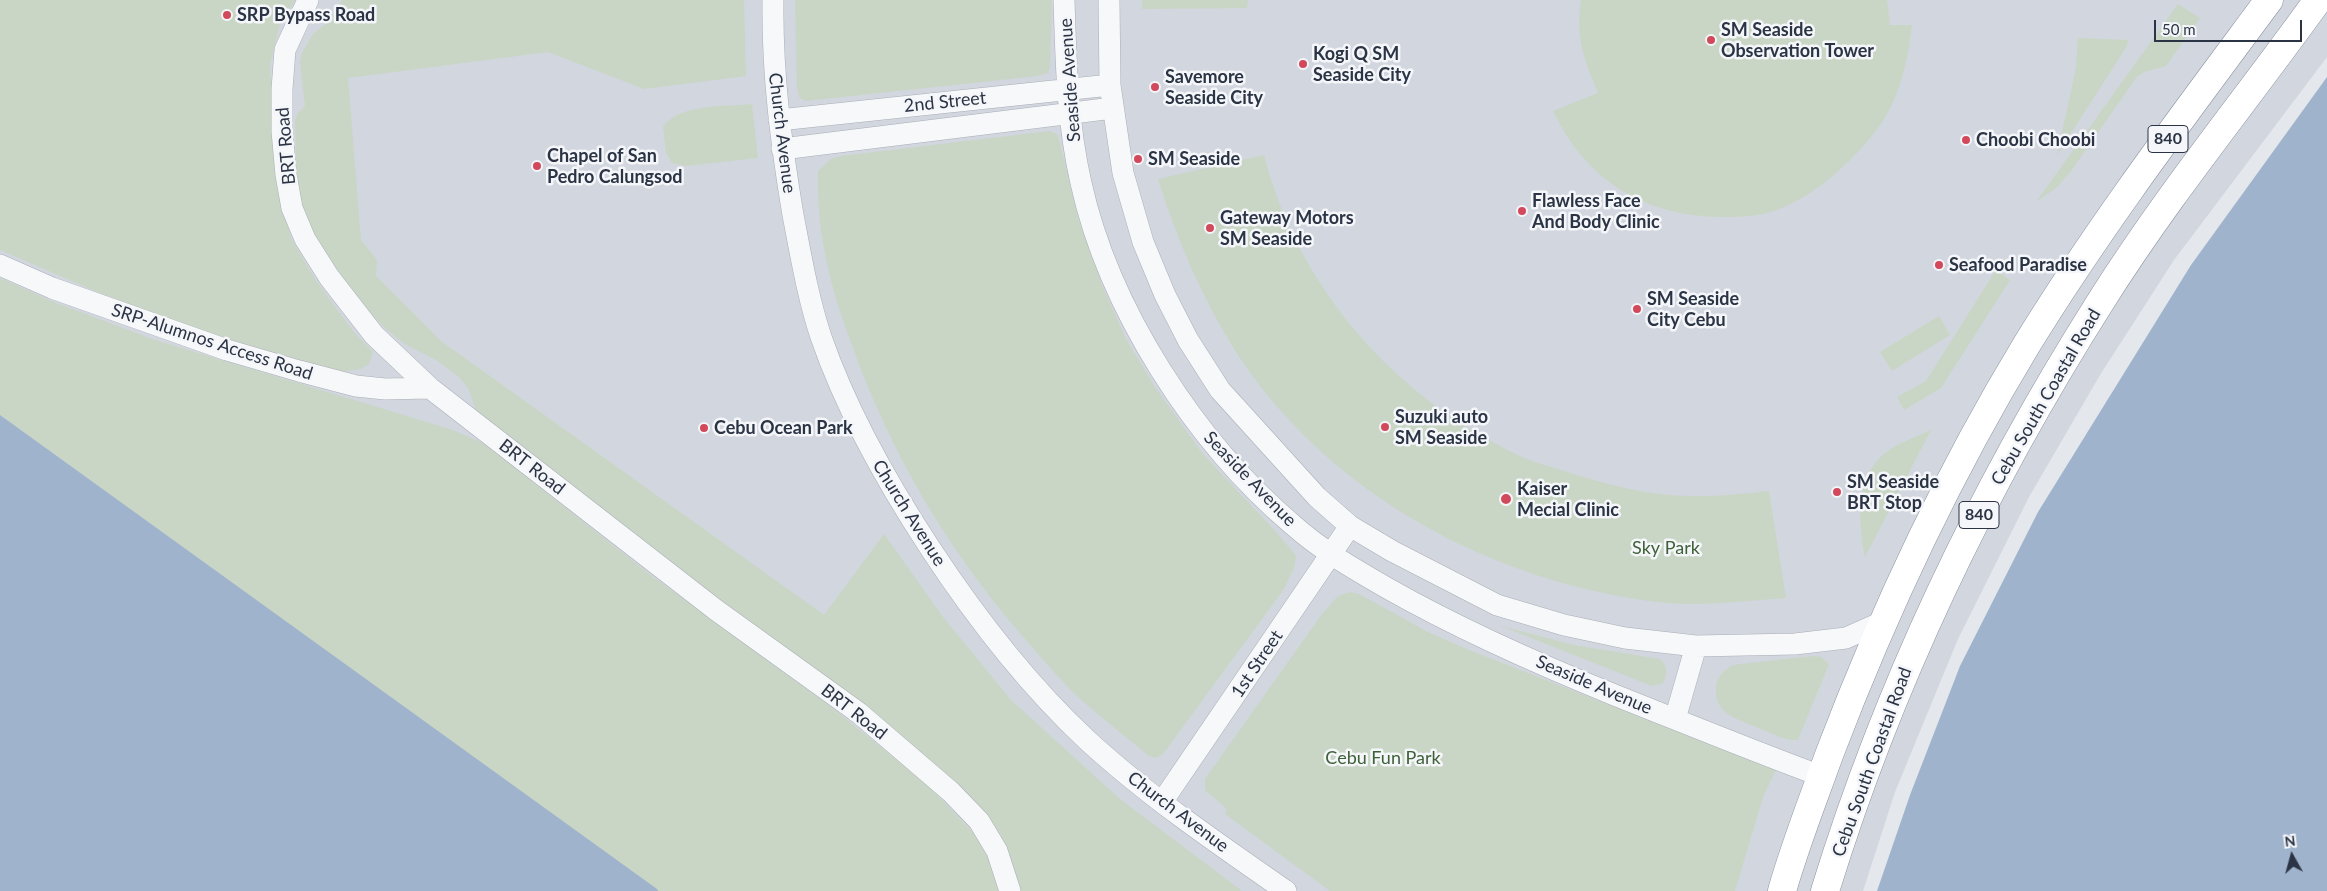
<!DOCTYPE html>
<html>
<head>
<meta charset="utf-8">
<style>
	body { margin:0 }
	#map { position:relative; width:2327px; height:891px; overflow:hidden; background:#e4e7ec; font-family:Lato,sans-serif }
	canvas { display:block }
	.north { position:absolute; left:2267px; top:831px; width:50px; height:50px; -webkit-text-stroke:4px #f4f6f9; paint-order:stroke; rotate:353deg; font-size:14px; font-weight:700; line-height:20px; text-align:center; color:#2b3445 }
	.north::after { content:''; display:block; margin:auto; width:18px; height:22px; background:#2b3445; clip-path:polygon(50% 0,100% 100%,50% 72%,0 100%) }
	.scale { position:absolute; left:2154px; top:20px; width:148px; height:22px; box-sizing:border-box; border:2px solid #2b3445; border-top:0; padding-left:6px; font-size:15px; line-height:18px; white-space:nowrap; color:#2b3445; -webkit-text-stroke:4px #f4f6f9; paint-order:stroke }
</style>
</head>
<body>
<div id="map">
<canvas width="2327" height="891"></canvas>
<div class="north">N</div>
<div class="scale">50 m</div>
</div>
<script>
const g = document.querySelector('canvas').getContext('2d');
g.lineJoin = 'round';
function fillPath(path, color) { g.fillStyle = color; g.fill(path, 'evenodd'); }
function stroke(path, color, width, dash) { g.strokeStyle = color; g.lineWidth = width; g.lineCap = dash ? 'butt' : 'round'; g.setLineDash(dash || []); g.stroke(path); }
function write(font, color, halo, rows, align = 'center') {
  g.font = font + ' Lato,sans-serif'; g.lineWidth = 5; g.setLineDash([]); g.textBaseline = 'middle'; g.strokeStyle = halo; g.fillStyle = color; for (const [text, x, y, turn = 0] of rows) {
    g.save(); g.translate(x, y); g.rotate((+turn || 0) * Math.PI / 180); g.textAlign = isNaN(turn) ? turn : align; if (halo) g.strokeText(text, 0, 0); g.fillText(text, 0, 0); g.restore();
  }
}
const built = new Path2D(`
	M0 0H2327V57L2174 260 2100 375 2029 497 1958 639 1895 792 1863 891H0Z`);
const green = new Path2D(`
	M0 0H295L279 27 270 65 279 196 291 238 315 279 352 330 373 352 369 364 361 369 340 372 255 348 144 310 102 294 0 250Z
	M342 0H744L746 76 644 89 548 52 348 78 361 240 377 260 376 276 441 341 824 615 884 534 943 617 1011 700 1120 799 1242 891H1020L1001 835 985 813 749 622 477 413 468 388 459 377 436 360 405 344 387 330 367 310 332 265 304 216 297 189 295 121 298 113 305 106 300 62 302 53 313 34 328 22Z
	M795 0H1052L1050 67 1048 73 1038 76 805 101 799 97 797 86Z
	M1142 0H1248L1247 8 1142 9Z
	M1581 0H1887L1890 25H1912C1908 58 1901 94 1882 122 1860 155 1817 195 1779 209 1760 217 1739 217 1719 217 1642 215 1586 180 1553 111L1598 93C1583 57 1576 39 1581 0Z
	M2178 4 2200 18 2166 66 2144 72 2136 78 2071 171 2056 188 2036 202Z
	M2078 38 2128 40 2127 46 2057 155 2076 68Z
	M752 104 758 158 685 166 672 163 666 153 663 127C679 103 726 107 752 104Z
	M1050 131 1058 135 1078 218 1102 285 1126 339 1155 387 1202 453 1279 535 1296 556 1294 568 1284 589 1163 754 1156 758 1149 756C1126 737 1102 718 1079 698 1063 683 1048 665 1033 648 954 560 893 459 853 348 831 289 816 234 818 171L831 159 841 156Z
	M1264 155C1294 274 1377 377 1484 437 1500 446 1517 456 1535 462 1547 466 1559 469 1571 473 1609 485 1650 496 1690 496 1716 497 1743 494 1769 491L1786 598C1744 601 1700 607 1658 602 1492 582 1328 494 1236 352 1202 298 1177 240 1158 179Z
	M1996 270 2010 280 1941 388 1904 410 1897 397 1926 381Z
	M0 278 54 302 152 339 450 429 483 443 652 576 831 707 927 784 982 842 996 875 999 891H658L0 415Z
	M1939 316 1950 335 1892 371 1880 352Z
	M1931 430 1865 557C1858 519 1854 472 1892 448 1904 441 1918 436 1931 430Z
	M1350 592 1359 594 1428 632 1464 648 1776 770 1763 797 1735 891H1330L1225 814 1227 809 1205 790V779L1322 614 1338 596Z
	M1501 626 1574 645 1660 659C1668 666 1668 676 1662 684L1652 686Z
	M1812 656 1821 657 1829 664 1798 740C1785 741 1773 734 1761 729 1741 720 1714 715 1716 689 1716 677 1724 670 1733 665Z`);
const water = new Path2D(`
	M2327 77V891H1877L1910 795 1960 666 2038 512 2191 265Z
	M0 415 657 889 658 891H0Z`);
const street = new Path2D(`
	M308 0 285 50 282 89V131L286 175 292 208 305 239 329 277 374 335 430 388 716 610 859 713 951 792 979 821 997 851 1010 891
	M773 0C772 73 781 143 793 215 801 256 808 298 821 337 847 412 886 481 930 548 976 618 1026 683 1087 740 1148 796 1218 844 1286 891
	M1064 0C1066 62 1067 122 1081 183 1109 309 1195 442 1293 525 1321 550 1354 569 1387 588 1461 630 1538 664 1617 696 1685 723 1753 751 1821 776
	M1109 0 1110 85 1123 173 1143 242 1165 295 1188 340 1220 390 1317 497 1350 526 1392 551 1497 605 1564 625 1625 638 1696 646 1795 644 1846 638 1882 622
	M779 120 1110 85
	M782 149 1113 108
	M0 265 52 288 227 350 299 371 356 386 385 389 430 388
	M1675 719 1696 646
	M1162 802 1350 526`);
const highway = new Path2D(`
	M1782 891C1795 845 1813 800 1829 755 1883 613 1948 474 2027 344 2100 225 2186 112 2269 0
	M1825 891C1889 683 1985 484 2101 301 2167 196 2246 100 2318 0`);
const markers = [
	[227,15,5,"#d1495b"],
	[1711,40,5,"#d1495b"],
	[1303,64,5,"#d1495b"],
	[1155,87,5,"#d1495b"],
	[1966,140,5,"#d1495b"],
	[1138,159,5,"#d1495b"],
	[537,166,5,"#d1495b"],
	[1522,211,5,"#d1495b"],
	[1210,228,5,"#d1495b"],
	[1939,265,5,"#d1495b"],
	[1637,309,5,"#d1495b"],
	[1385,427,5,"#d1495b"],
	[704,428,5,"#d1495b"],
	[1837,492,5,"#d1495b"],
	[1506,499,6,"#d1495b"]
];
const shields = [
	[2168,139,40],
	[1979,515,40]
];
const shieldNames = [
	["840",2168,139],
	["840",1979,515]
];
const poiNames = [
	["SRP Bypass Road",237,15],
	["SM Seaside",1721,30],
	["Observation Tower",1721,51],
	["Kogi Q SM",1313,54],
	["Seaside City",1313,75],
	["Savemore",1165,77],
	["Seaside City",1165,98],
	["Choobi Choobi",1976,140],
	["Chapel of San",547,156],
	["Pedro Calungsod",547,177],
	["SM Seaside",1148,159],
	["Flawless Face",1532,201],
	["And Body Clinic",1532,222],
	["Gateway Motors",1220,218],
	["SM Seaside",1220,239],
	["Seafood Paradise",1949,265],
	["SM Seaside",1647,299],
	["City Cebu",1647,320],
	["Suzuki auto",1395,417],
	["SM Seaside",1395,438],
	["Cebu Ocean Park",714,428],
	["SM Seaside",1847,482],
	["BRT Stop",1847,503],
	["Kaiser",1517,489],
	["Mecial Clinic",1517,510]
];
const streetNames = [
	["Seaside Avenue",1070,80,-94],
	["2nd Street",945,102,-6],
	["Church Avenue",782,133,83],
	["BRT Road",286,146,-95],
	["SRP-Alumnos Access Road",212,342,18],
	["Cebu South Coastal Road",2046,397,-60],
	["BRT Road",532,467,38],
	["Seaside Avenue",1250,479,46],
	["Church Avenue",909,513,58],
	["1st Street",1257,664,-56],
	["Seaside Avenue",1594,685,23],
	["BRT Road",854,712,38],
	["Cebu South Coastal Road",1872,762,-70],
	["Church Avenue",1178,812,37]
];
const parkNames = [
	["Sky Park",1666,548],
	["Cebu Fun Park",1383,758]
];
fillPath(built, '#d2d6de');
fillPath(green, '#c9d6c5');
fillPath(water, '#9fb4cc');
stroke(street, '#a9aeb7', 22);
stroke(highway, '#8b94a3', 29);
stroke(street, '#f7f8fa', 21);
stroke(highway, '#fff', 28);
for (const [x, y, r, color] of markers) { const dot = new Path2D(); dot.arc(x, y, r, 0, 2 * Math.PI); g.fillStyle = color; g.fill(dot); stroke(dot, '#f4f6f9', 2); }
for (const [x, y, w] of shields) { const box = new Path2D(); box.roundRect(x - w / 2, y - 13.5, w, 27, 4); g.fillStyle = '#f4f6f9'; g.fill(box); stroke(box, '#2b3445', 1); }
write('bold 16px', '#2b3445', null, shieldNames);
write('bold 18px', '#2b3445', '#f4f6f9', poiNames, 'left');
write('18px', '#2b3445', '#f4f6f9', streetNames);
write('18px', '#3f6138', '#f4f6f9', parkNames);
</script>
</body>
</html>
